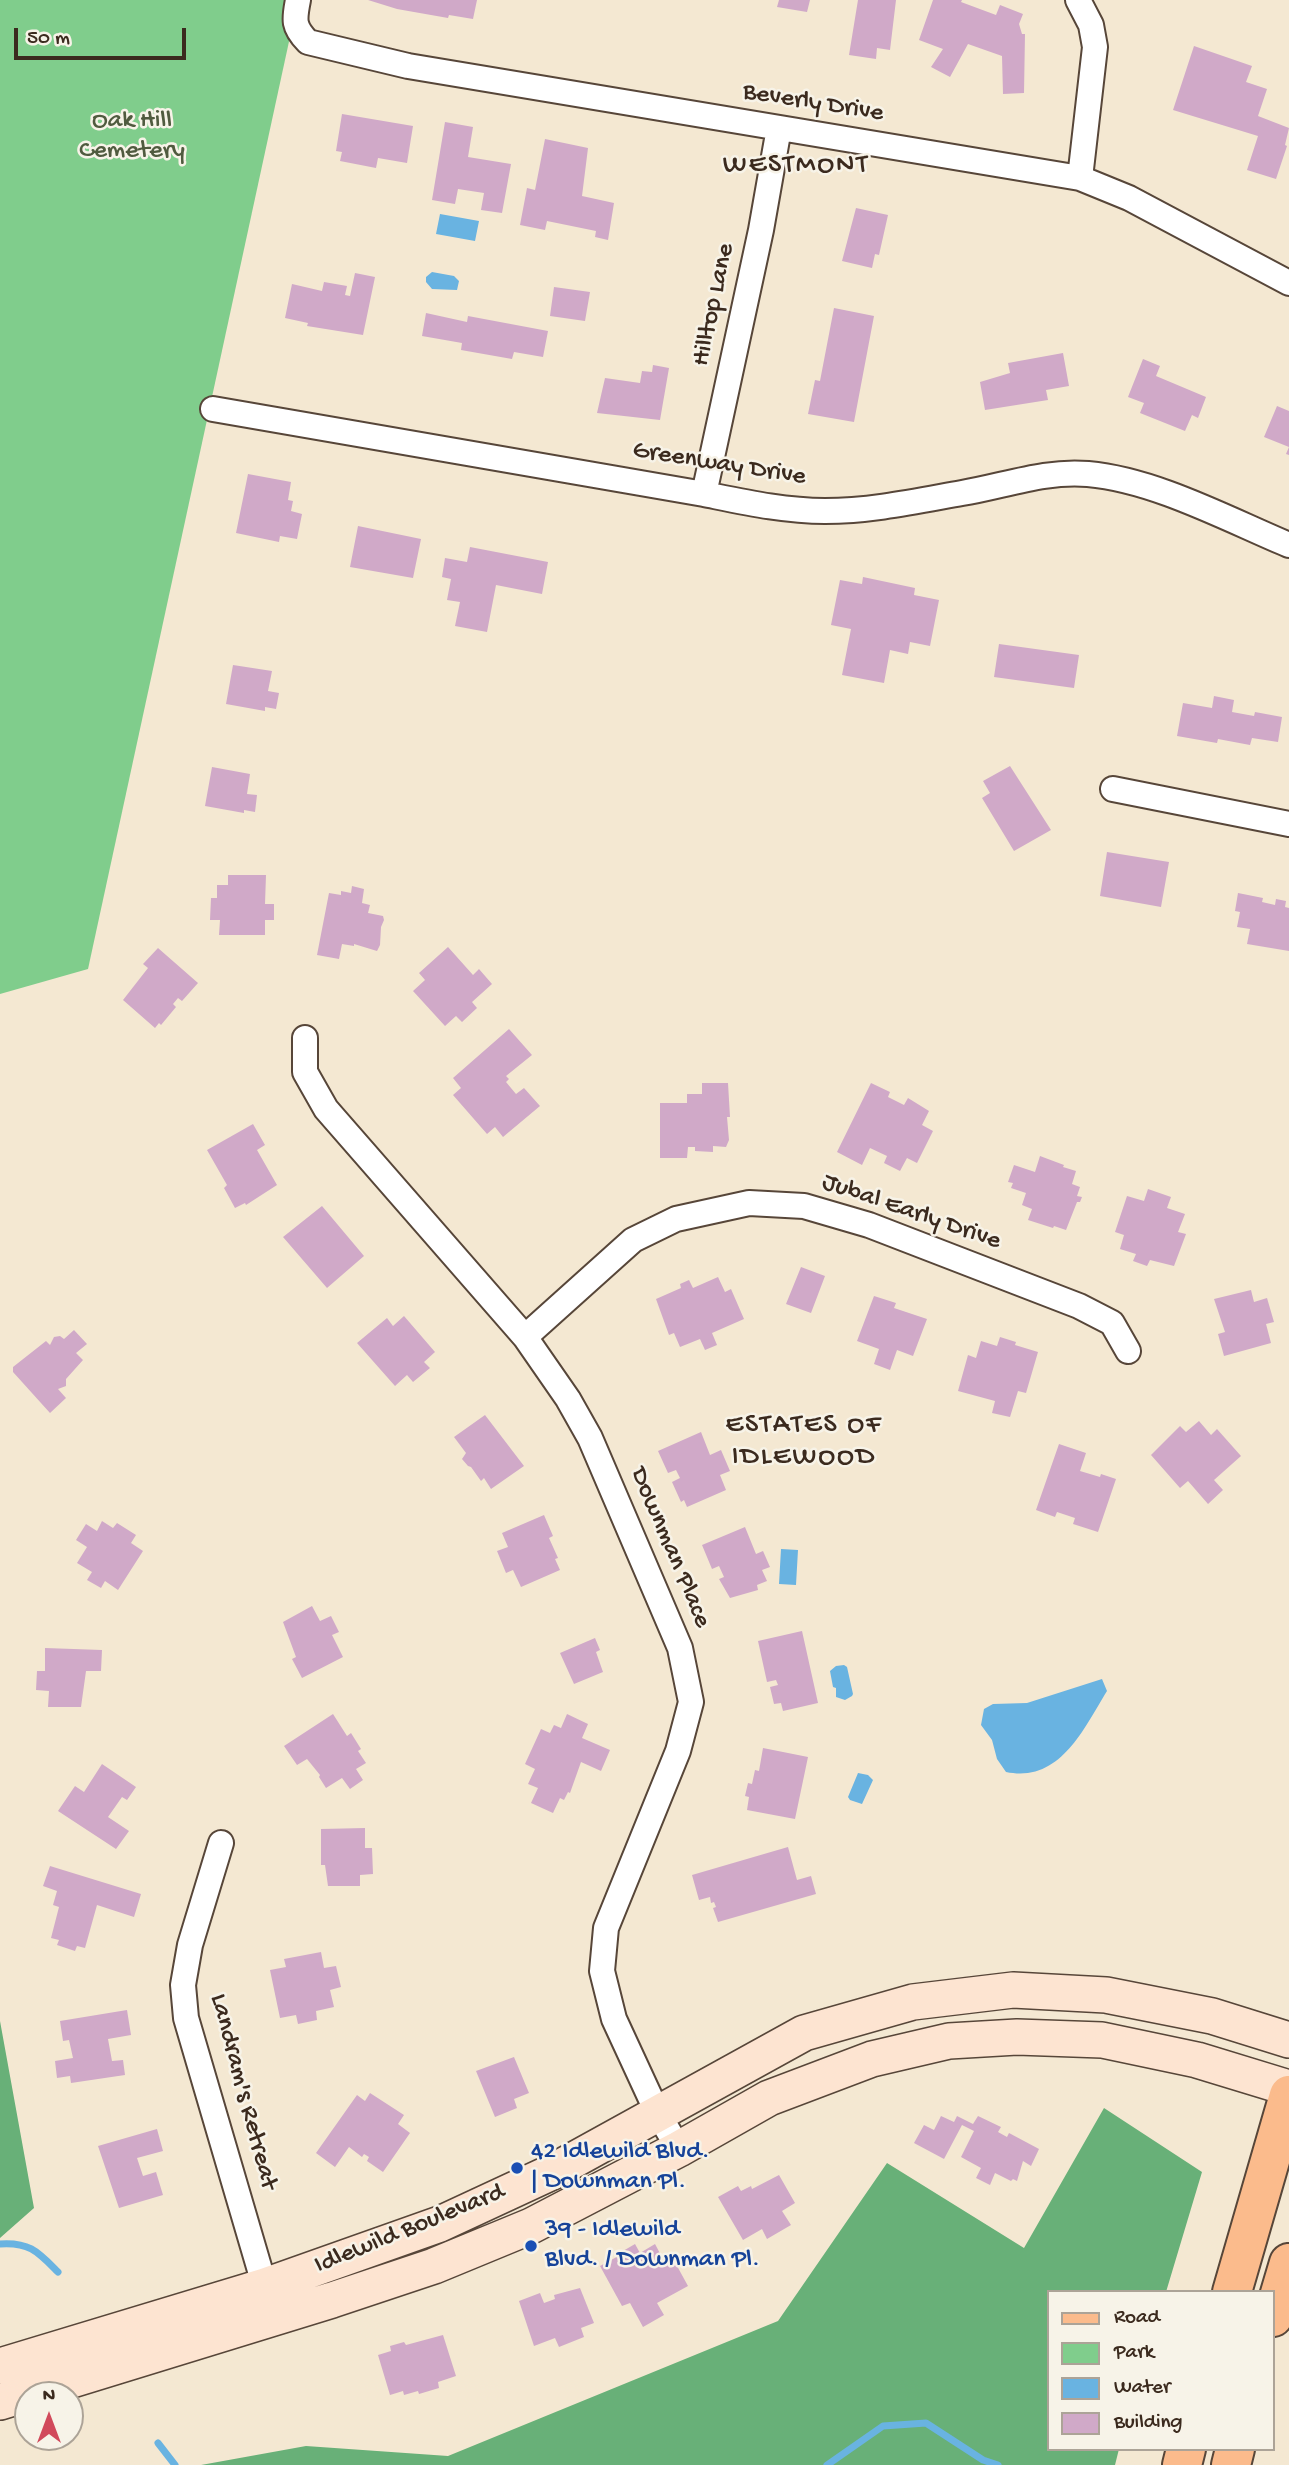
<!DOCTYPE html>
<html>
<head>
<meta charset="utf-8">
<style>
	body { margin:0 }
	#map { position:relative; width:1289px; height:2465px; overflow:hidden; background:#f4e8d2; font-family:"Gochi Hand",sans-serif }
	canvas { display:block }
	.legend { position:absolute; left:1047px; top:2290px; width:228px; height:161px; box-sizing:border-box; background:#f7f3e8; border:2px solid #aca397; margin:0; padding:9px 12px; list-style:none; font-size:21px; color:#3b2a1e }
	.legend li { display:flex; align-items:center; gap:14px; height:35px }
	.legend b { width:35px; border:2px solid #aca397 }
	.north { position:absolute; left:14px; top:2381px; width:70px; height:70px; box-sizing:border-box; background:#f7f3e8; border:2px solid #aca397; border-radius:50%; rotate:0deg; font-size:19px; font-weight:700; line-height:28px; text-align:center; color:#3b2a1e }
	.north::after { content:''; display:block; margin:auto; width:24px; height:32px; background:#d1495b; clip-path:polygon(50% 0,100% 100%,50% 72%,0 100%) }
	.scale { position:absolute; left:14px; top:28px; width:172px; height:32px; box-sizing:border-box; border:4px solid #3b2a1e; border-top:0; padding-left:9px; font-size:21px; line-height:24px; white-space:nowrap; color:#3b2a1e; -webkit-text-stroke:5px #f7f3e8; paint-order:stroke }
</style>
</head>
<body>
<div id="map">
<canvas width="1289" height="2465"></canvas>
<ul class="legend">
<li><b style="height:9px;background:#fbbb8c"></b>Road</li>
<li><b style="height:19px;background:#80cd8c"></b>Park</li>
<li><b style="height:19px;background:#69b3e1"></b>Water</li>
<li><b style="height:19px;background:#d0a9c8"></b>Building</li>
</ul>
<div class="north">N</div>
<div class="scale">50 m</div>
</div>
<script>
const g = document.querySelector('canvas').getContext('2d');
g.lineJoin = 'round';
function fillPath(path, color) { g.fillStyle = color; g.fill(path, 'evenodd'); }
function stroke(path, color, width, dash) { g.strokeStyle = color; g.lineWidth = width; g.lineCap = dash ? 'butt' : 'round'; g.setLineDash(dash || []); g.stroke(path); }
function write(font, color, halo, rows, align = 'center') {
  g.font = font + ' "Gochi Hand",sans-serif'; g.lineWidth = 5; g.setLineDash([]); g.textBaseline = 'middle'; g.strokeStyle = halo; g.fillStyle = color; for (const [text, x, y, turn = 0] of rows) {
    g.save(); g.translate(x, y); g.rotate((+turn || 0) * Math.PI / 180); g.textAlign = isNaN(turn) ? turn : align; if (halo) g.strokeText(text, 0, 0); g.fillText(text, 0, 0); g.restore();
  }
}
const green = new Path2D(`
	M0 0H298L88 969 0 994Z`);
const forest = new Path2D(`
	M0 2021 34 2208 0 2238Z
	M1104 2108 1202 2172 1166 2292H1049V2449H1119L1115 2465H201L306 2446 448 2456 778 2321 887 2163 1024 2248Z`);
const water = new Path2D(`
	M440 214 479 221 475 241 436 234Z
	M432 272 454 276 459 281 457 290 432 289 426 282V277Z
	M781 1549 798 1550 796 1585 779 1584Z
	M844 1665 847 1667 853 1694 852 1696 845 1700 836 1697V1688L833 1687 830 1671 836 1666Z
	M1102 1679 1107 1691C1083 1730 1060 1783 1006 1772L997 1759 992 1740 981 1725 984 1709 993 1704 1027 1703Z
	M858 1773 868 1775 873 1780 862 1804 850 1800 848 1797Z`);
const stream = new Path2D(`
	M0 2244C30 2242 38 2252 58 2272
	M158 2443 175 2465
	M827 2465 883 2426 926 2423 983 2460 998 2465`);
const building = new Path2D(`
	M368 0H477L473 19 449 15 448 18 397 9Z
	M779 0H810L807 12 777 7Z
	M858 0H896L890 50 877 48 876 59 849 55Z
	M933 0H962L961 2 996 15 1000 5 1023 14 1019 24 1022 34H1025L1024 93 1003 94 1002 56 968 44 950 77 931 67 943 49 919 40Z
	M1194 46 1252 66 1246 82 1267 89 1258 116 1289 128 1285 145 1287 146 1276 179 1247 170 1258 136 1173 110Z
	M342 114 413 126 407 163 378 158 376 168 340 161 342 152 336 151Z
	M445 122 473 127 468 157 511 164 502 213 481 210 484 193 458 189 455 204 432 200Z
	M545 139 588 148 582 196 614 203 608 240 595 237 596 231 547 221 545 230 520 225 527 188 535 190Z
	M856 208 888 215 879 255 875 254 872 268 842 261Z
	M355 273 375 277 363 335 307 326 308 323 285 318 292 284 322 291 324 282 347 286 345 295 350 296Z
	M554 287 590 292 585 321 550 316Z
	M834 308 874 316 854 422 808 414 815 380 820 381Z
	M426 313 467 322 468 316 548 331 543 357 514 352 512 359 461 350 462 343 422 336Z
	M1063 353 1069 386 1046 390 1048 400 985 410 980 382 1010 373 1008 363Z
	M1143 359 1160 366 1156 376 1206 397 1198 418 1192 415 1185 431 1140 413 1144 403 1128 397Z
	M653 365 669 368 660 420 597 413 605 378 640 383 642 371 652 372Z
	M1277 406 1289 411V455L1286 454 1289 447 1264 437Z
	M248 474 291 482 288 500 293 501 291 511 302 514 297 539 280 536 279 542 236 533Z
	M358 526 421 539 413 578 350 567Z
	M470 547 548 562 542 594 496 585 487 632 455 626 460 602 447 600 451 579 442 577 445 558 467 562Z
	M863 577 915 588 914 595 939 600 930 646 910 642 908 654 890 650 884 683 842 675 851 629 831 625 840 580 862 584Z
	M999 644 1079 655 1074 688 994 677Z
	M233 665 272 671 268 691 279 693 276 709 265 707V711L226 704Z
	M1214 696 1234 700 1232 712 1254 716 1255 712 1282 717 1278 742 1252 738 1250 745 1218 739 1217 743 1177 736 1183 703 1212 708Z
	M1010 766 1051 830 1014 851 982 798 990 793 983 781Z
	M212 767 250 774 247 794 257 795 255 812 244 810V813L205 806Z
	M1107 852 1169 862 1161 907 1100 896Z
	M228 875H266L265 904H274V920H265V935H219L220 920H210L211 898H217V885H228Z
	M352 886 364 889 362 903 370 905 368 913 383 916 384 920 381 927 380 945 377 951 354 944V946L342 944 339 959 317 955 329 893 341 895V891L351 893Z
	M1238 893 1263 898 1262 902 1275 905 1276 899 1286 901 1285 907 1289 908V951L1247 944 1250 929 1237 927 1240 912 1235 911Z
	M448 947 473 975 479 969 492 984 472 1002 477 1008 462 1022 456 1016 445 1026 413 991 425 980 419 973Z
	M158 948 198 983 182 1001 178 998 173 1004 176 1007 161 1025 159 1023 155 1028 123 1000 148 968 143 964Z
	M509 1029 532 1055 506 1076 509 1079 506 1082 516 1094 524 1088 540 1106 503 1137 495 1127 487 1134 453 1095 461 1088 453 1078Z
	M702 1083H728L730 1117H727L729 1140 726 1147 713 1146V1152L695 1151V1147H688L687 1158H660V1103H687V1094H702Z
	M871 1083 890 1092 888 1097 904 1105 908 1098 929 1111 922 1125 933 1131 917 1163 907 1158 900 1171 884 1163 887 1156 870 1148 862 1165 837 1152Z
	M253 1124 265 1145 257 1150 277 1185 246 1205 245 1203 235 1208 224 1188 227 1185 207 1150Z
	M1040 1156 1064 1165 1063 1167 1076 1171 1072 1184 1080 1187 1077 1196 1082 1197 1080 1202H1077L1066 1230 1054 1226 1053 1228 1028 1220 1032 1209 1022 1205 1026 1193 1011 1188 1013 1183 1008 1182 1014 1165 1035 1172Z
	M1148 1189 1171 1197 1167 1208 1185 1214 1178 1232 1186 1234 1174 1266 1150 1260 1147 1266 1133 1261 1136 1254 1120 1249 1124 1235 1115 1232 1127 1196 1144 1201Z
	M322 1206 364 1256 327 1288 283 1237Z
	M801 1267 825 1276 811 1313 786 1304Z
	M718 1277 725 1292 731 1289 744 1319 712 1333 717 1345 705 1350 700 1339 680 1347 674 1333 669 1335 656 1299 681 1288 680 1284 689 1280 693 1288Z
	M1251 1290 1254 1302 1267 1298 1274 1322 1266 1324 1271 1343 1224 1356 1218 1334 1225 1332 1214 1299Z
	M874 1296 896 1303 894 1308 927 1319 913 1356 897 1350 890 1370 874 1364 879 1349 857 1341Z
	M404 1316 435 1352 424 1362 430 1368 413 1382 407 1375 395 1386 357 1343 387 1318 393 1326Z
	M74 1330 87 1344 76 1353 83 1360 66 1379V1386L58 1389 66 1398 50 1413 13 1372V1367L46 1341 50 1345 54 1337 60 1336 64 1339Z
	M1000 1337 1016 1342 1015 1345 1038 1352 1026 1393 1018 1391 1010 1417 992 1413 995 1401 958 1391 968 1355 976 1358 981 1341 997 1346Z
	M485 1415 524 1466 491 1489 484 1478 481 1481 471 1467 468 1466 462 1459 466 1453 454 1437Z
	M1199 1421 1211 1435 1217 1429 1241 1456 1214 1480 1223 1490 1208 1504 1188 1481 1180 1488 1151 1455 1180 1426 1186 1432Z
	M701 1432 710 1455 721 1450 730 1471 720 1475 726 1490 687 1507 684 1500 681 1502 672 1482 680 1478 676 1470 668 1473 658 1451Z
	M1059 1444 1086 1453 1080 1471 1100 1477 1101 1474 1116 1479 1098 1532 1073 1524 1075 1518 1057 1512 1055 1517 1036 1510Z
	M544 1515 553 1536 549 1538 558 1558 555 1559 560 1570 521 1587 513 1570 506 1573 497 1551 508 1547 502 1533Z
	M102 1521 113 1528 117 1523 136 1535 131 1543 143 1551 118 1590 105 1581 101 1588 87 1580 92 1572 77 1563 87 1547 76 1540 86 1524 97 1531Z
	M745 1527 756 1554 763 1551 770 1567 762 1570 767 1581 757 1585 758 1590 730 1598 719 1579 724 1577 719 1566 712 1569 702 1545Z
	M312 1606 320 1621 331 1616 339 1632 332 1635 343 1657 302 1678 292 1659 296 1657 283 1622Z
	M802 1631 818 1703 783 1711 781 1703 774 1704 770 1687 778 1685 776 1680 767 1682 758 1641Z
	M595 1638 600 1650 596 1652 603 1672 574 1684 560 1653Z
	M45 1648 102 1650 101 1671H86L81 1707H48L49 1691 36 1690 37 1671H45Z
	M333 1714 347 1736 351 1733 361 1749 358 1751 366 1763 356 1769 363 1780 350 1789 342 1778 326 1788 319 1777 320 1775 307 1759 297 1765 284 1746Z
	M567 1714 588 1724 582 1738 610 1750 601 1771 581 1762 570 1793 568 1792 564 1800 560 1798 553 1813 531 1803 538 1788 528 1784 535 1769 525 1764 541 1729 550 1733 554 1725 561 1728Z
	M763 1748 808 1757 795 1819 747 1810 749 1797 745 1796 748 1783 752 1784 755 1770 759 1771Z
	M102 1764 136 1787 127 1800 122 1797 108 1817 129 1831 116 1849 58 1811 75 1786 84 1792Z
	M365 1828V1848H372L373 1874 360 1875V1886H328L325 1865H321V1829Z
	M788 1847 797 1880 811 1876 816 1894 718 1922 713 1908 716 1907 714 1902 711 1903 710 1897 699 1900 692 1875Z
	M50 1866 141 1894 134 1917 97 1905 85 1948 77 1946 75 1951 57 1945 59 1940 51 1938 59 1907 53 1905 57 1891 43 1886Z
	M321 1952 324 1968 336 1966 341 1987 330 1990 334 2007 316 2011 317 2020 298 2024 296 2015 280 2018 270 1970 286 1967 284 1959Z
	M127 2010 131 2035 108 2039 112 2061 123 2060 125 2075 71 2083 70 2076 57 2078 55 2061 73 2058 69 2040 63 2041 60 2021Z
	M514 2057 529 2093 514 2099 517 2108 495 2117 476 2071Z
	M370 2093 404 2115 398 2124 410 2133 383 2172 367 2161 369 2157 364 2154 362 2157 349 2147 335 2167 316 2153 357 2095 365 2101Z
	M941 2116 954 2122 957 2116 973 2124 978 2116 1001 2127 998 2132 1007 2137 1009 2133 1039 2149 1031 2166 1023 2161 1017 2181 1013 2179 1011 2181 995 2173 990 2185 976 2178 981 2168 961 2157 974 2131 962 2125 944 2159 914 2143 924 2125 934 2130Z
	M157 2129 163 2151 137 2158 143 2176 156 2172 163 2195 119 2208 98 2146Z
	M779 2175 795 2203 782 2211 791 2225 767 2239 762 2229 743 2240 718 2197 738 2186 741 2191 751 2186 752 2189Z
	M635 2244 640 2253 655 2244 663 2259 671 2255 688 2286 657 2303 664 2315 643 2327 630 2303 622 2306 600 2266 624 2253 623 2251Z
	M580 2288 594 2323 581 2328 584 2337 559 2347 555 2338 534 2346 519 2301 540 2293 544 2303 555 2299 554 2295Z
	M443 2335 456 2376 438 2382 439 2388 419 2394 418 2391 404 2395 403 2391 390 2395 378 2355 391 2351 390 2346 404 2342 406 2345Z`);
const street = new Path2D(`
	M298 0C294 20 293 27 308 42L408 66 1080 178 1129 198 1289 283
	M1078 0 1091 25 1095 47 1080 178
	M213 409 704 494C744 502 784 511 825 511 871 511 917 501 962 493 1004 486 1046 470 1088 474 1155 480 1227 519 1289 545
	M704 494 761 230 779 128
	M1113 789 1289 824
	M305 1038V1072L326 1109 525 1337 568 1399 590 1438 680 1648 691 1702 678 1751 606 1928 602 1971 614 2019 657 2112 679 2149
	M525 1337 633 1240 676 1219 749 1203 804 1206 869 1225 1079 1306 1112 1323 1128 1351
	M221 1843 190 1945 183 1985 186 2018 269 2301`);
const secondary = new Path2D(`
	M0 2366 265 2286 440 2224 552 2172 804 2033 913 2002 1013 1990 1106 1995 1212 2016 1289 2040
	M0 2402 332 2300 434 2266 531 2226 679 2149 769 2098 872 2059 949 2041 1017 2037 1102 2040 1197 2060 1289 2088`);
const primary = new Path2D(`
	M1232 2292 1289 2095
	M1273 2317 1289 2263
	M1182 2465 1186 2449
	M1231 2465 1235 2449`);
const markers = [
	[517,2168,7,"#1a4fb4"],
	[531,2246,7,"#1a4fb4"]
];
const streetNames = [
	["Beverly Drive",813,104,9],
	["Hilltop Lane",715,305,-78],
	["Greenway Drive",719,465,9],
	["Jubal Early Drive",911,1213,19],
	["Downman Place",669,1548,67],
	["Landram's Retreat",242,2092,75],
	["Idlewild Boulevard",410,2230,-22]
];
const parkNames = [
	["Oak Hill",132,122],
	["Cemetery",132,152]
];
const transitNames = [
	["42 Idlewild Blvd.",531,2153],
	["| Downman Pl.",531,2183],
	["39 - Idlewild",545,2231],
	["Blvd. / Downman Pl.",545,2261]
];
const neighbourhoodNames = [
	["WESTMONT",796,167],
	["ESTATES OF",804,1427],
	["IDLEWOOD",804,1459]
];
fillPath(green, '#80cd8c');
fillPath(forest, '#68b078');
fillPath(water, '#69b3e1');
stroke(stream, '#69b3e1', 7);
fillPath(building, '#d0a9c8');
stroke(street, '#574639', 28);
stroke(secondary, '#574639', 38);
stroke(primary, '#574639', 42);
stroke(street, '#fff', 24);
stroke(secondary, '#fde4d1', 35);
stroke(primary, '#fbbb8c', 38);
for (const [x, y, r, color] of markers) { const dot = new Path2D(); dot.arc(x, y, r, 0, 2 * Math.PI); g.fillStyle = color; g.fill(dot); stroke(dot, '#f7f3e8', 2.5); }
write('26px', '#3b2a1e', '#f7f3e8', streetNames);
write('26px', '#505b3f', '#f7f3e8', parkNames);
write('26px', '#164399', '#f7f3e8', transitNames, 'left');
g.letterSpacing = '2px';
write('28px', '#3b2a1e', '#f7f3e8', neighbourhoodNames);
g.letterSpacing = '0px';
</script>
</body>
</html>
